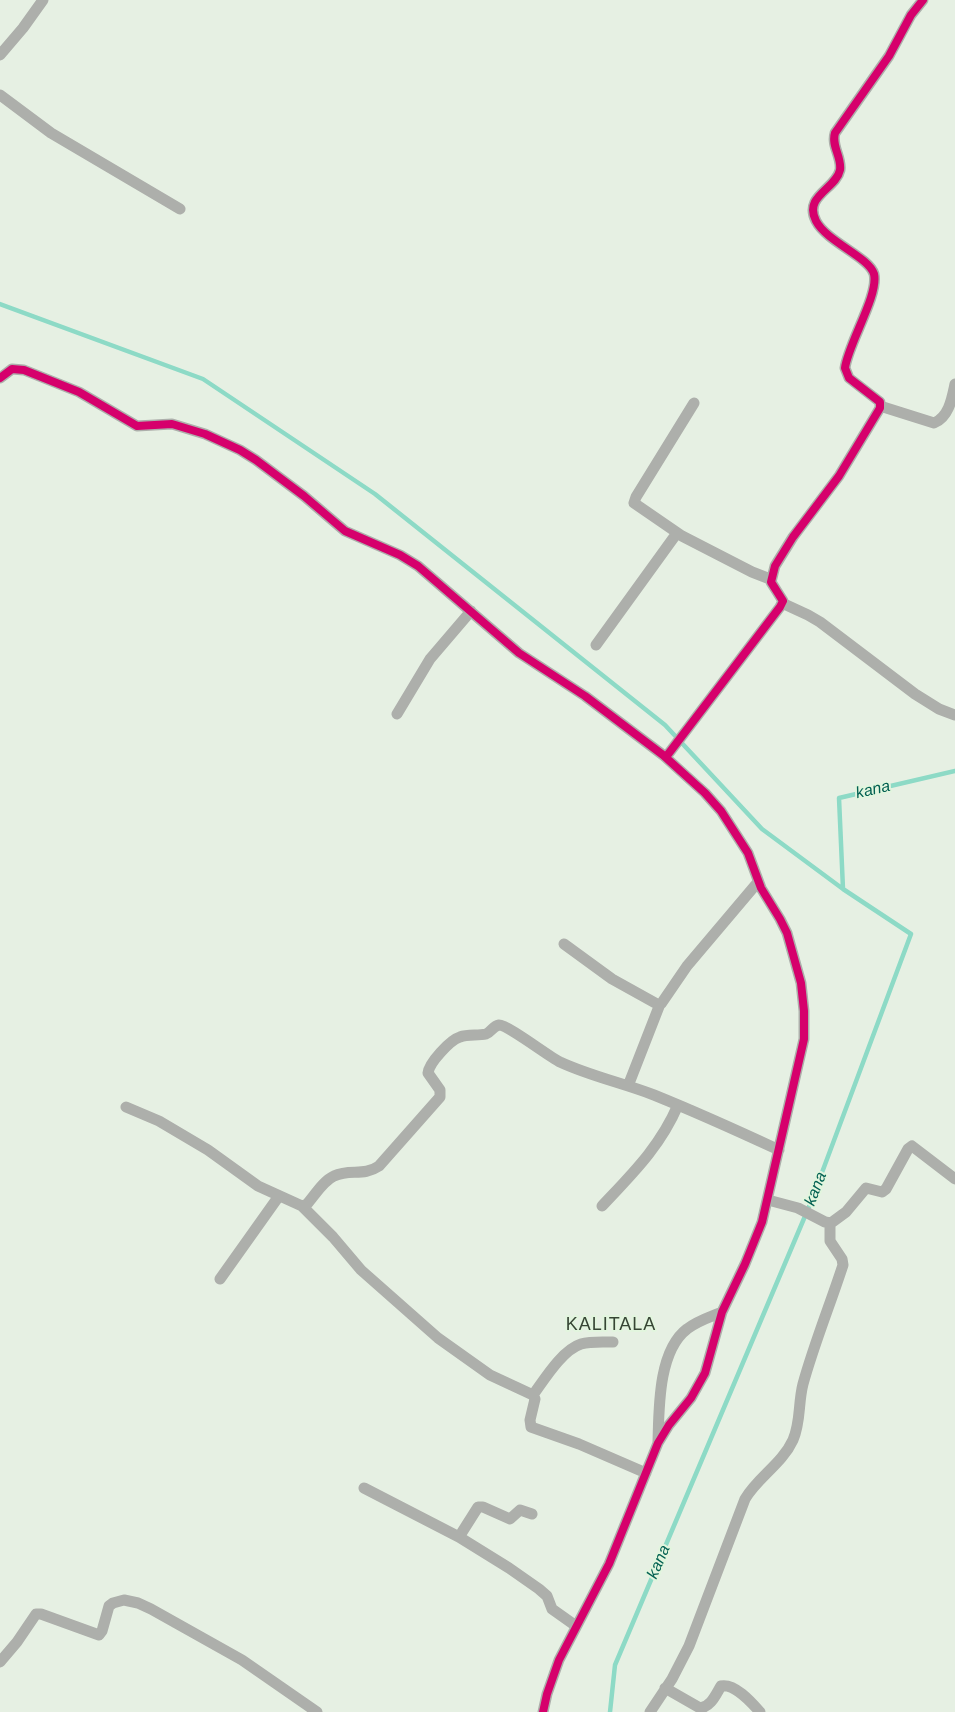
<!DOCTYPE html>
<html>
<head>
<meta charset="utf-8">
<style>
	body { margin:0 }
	canvas { display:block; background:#e6f0e3 }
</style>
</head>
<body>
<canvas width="955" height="1712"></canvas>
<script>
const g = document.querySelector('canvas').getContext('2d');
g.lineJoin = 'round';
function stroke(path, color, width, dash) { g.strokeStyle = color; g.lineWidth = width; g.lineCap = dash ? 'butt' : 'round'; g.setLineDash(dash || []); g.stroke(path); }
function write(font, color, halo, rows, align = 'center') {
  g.font = font + ' Helvetica,sans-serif'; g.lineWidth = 4; g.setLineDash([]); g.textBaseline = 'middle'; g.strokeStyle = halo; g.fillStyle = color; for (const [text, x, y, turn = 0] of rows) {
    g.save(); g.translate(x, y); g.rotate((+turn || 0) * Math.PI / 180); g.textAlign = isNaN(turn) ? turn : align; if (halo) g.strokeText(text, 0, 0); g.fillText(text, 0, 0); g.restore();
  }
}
const stream = new Path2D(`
	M0 304 203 379 375 494 665 725 762 829 843 889
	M610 1712 615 1665 811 1202 911 934 843 889 839 798 955 771`);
const street = new Path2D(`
	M0 55 23 28 43 0
	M0 95 51 133 180 209
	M0 378 12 369 24 370 79 392 137 426 172 424 205 434 240 450 256 460 304 496 345 531 400 555 418 566 519 653 585 696 663 755 705 793 721 811 748 853 761 888 780 919 787 933 801 983 804 1011V1039L762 1222 745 1264 722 1312 705 1373 691 1398 669 1425 658 1443 609 1564 559 1660 547 1694 543 1712
	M694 403 636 497 634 503 682 536 752 572 770 579
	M880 406 934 423C949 417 952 398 955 384
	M782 603 808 615 820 622 915 694 939 709 955 715
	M596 645 677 533
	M397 714 430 659 471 611
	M666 757 780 607 783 601 771 582 775 566 793 537 839 476 880 408V402L849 378 845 368C848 344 879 295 874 274 869 257 827 242 816 221 803 196 836 189 840 170 842 157 831 146 835 133L889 56 911 15 923 0
	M564 944 612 979 657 1004H661L687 966 758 882
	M628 1086 660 1004
	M126 1107 159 1121 208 1150 258 1186 302 1206 307 1204C315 1195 323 1181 334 1176 350 1168 363 1177 379 1166L440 1097V1090L428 1073C429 1063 450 1040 460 1037 468 1034 478 1036 486 1034 491 1032 493 1026 499 1025 508 1025 548 1056 560 1062 590 1076 623 1083 654 1095 696 1112 738 1131 779 1150
	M768 1200 798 1208 825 1222 831 1223 846 1212 866 1188 882 1192 886 1189 908 1149 912 1146 955 1179
	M302 1206 333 1237 361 1270 438 1338 490 1375 533 1395 535 1399 530 1420 531 1427 579 1444 646 1473
	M602 1206C632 1174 660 1147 678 1105
	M220 1279 279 1196
	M533 1395C544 1380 562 1350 581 1344 591 1341 603 1342 613 1342
	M658 1442C659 1409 658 1351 687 1329 697 1321 710 1317 722 1312
	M364 1488 459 1537 509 1568 539 1589 547 1596 552 1609 576 1626
	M459 1537 478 1507H483L510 1519 520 1510 532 1514
	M0 1662 17 1642 36 1614H41L99 1635 102 1631 109 1606 113 1603 124 1600 138 1603 151 1609 242 1660 317 1712
	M665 1688 700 1708C711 1707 716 1694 721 1686 735 1683 752 1703 760 1712
	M650 1712 672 1679 689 1646 745 1499C758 1477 782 1464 793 1440 801 1422 798 1403 803 1384 814 1344 830 1305 843 1265L842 1259 830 1241V1223`);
const cycleway = new Path2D(`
	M0 378 12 369 24 370 79 392 137 426 172 424 205 434 240 450 256 460 304 496 345 531 400 555 418 566 519 653 585 696 663 755 705 793 721 811 748 853 761 888 780 919 787 933 801 983 804 1011V1039L762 1222 745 1264 722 1312 705 1373 691 1398 669 1425 658 1443 609 1564 559 1660 547 1694 543 1712
	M666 757 780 607 783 601 771 582 775 566 793 537 839 476 880 408V402L849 378 845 368C848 344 879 295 874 274 869 257 827 242 816 221 803 196 836 189 840 170 842 157 831 146 835 133L889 56 911 15 923 0`);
const waterNames = [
	["kana",873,790,-13],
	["kana",816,1189,-69],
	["kana",659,1562,-67]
];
const quarterNames = [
	["KALITALA",611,1325]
];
stroke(stream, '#8ddac6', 4.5);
stroke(street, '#adafab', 11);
stroke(cycleway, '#d6006c', 8);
write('italic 16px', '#036152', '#e2f5de', waterNames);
g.letterSpacing = '1px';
write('18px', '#364534', '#e2f5de', quarterNames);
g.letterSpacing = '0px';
</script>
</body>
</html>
